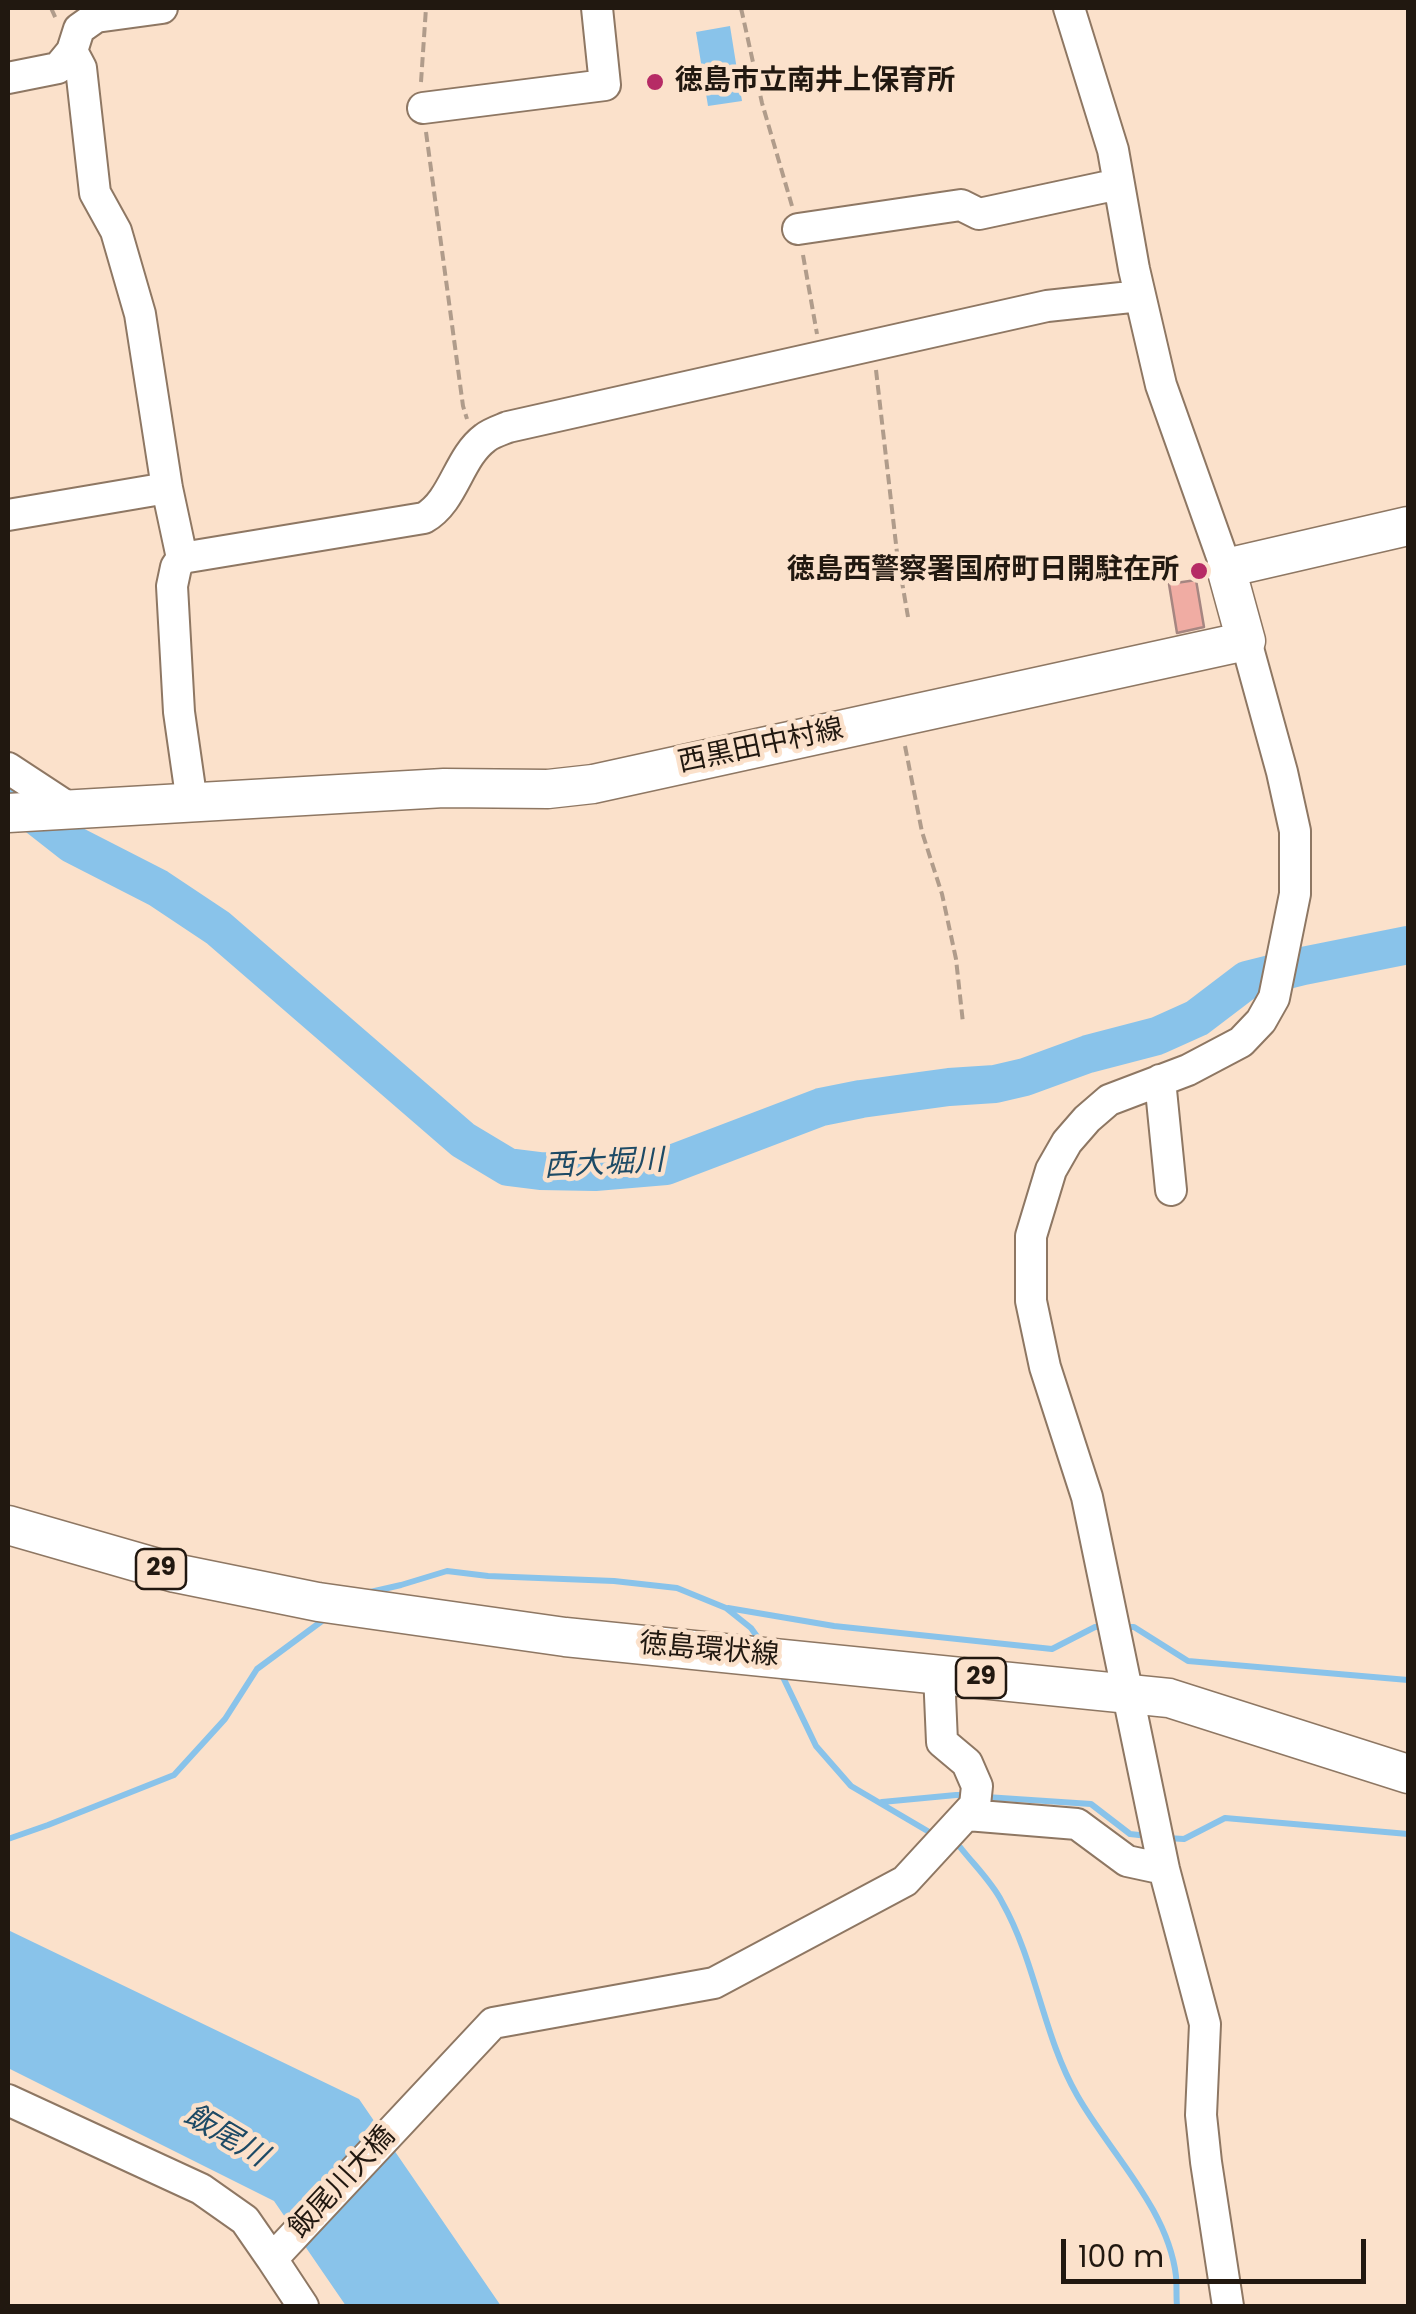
<!DOCTYPE html>
<html>
<head>
<meta charset="utf-8">
<style>
	body { margin:0 }
	#map { position:relative; width:1416px; height:2314px; overflow:hidden; background:#fbe1cb; font-family:Poppins,sans-serif }
	canvas { display:block }
	.frame { position:absolute; inset:0; border:10px solid #211810; pointer-events:none }
	.scale { position:absolute; left:1061px; top:2239px; width:305px; height:45px; box-sizing:border-box; border:5px solid #211810; border-top:0; padding-left:12px; font-size:30px; line-height:35px; white-space:nowrap; color:#211810; -webkit-text-stroke:8px #fbe1cb; paint-order:stroke }
</style>
</head>
<body>
<div id="map">
<canvas width="1416" height="2314"></canvas>
<div class="frame"></div>
<div class="scale">100 m</div>
</div>
<script>
const g = document.querySelector('canvas').getContext('2d');
g.lineJoin = 'round';
function fillPath(path, color) { g.fillStyle = color; g.fill(path, 'evenodd'); }
function stroke(path, color, width, dash) { g.strokeStyle = color; g.lineWidth = width; g.lineCap = dash ? 'butt' : 'round'; g.setLineDash(dash || []); g.stroke(path); }
function write(font, color, halo, rows, align = 'center') {
  g.font = font + ' Poppins,"Noto Sans JP",sans-serif'; g.lineWidth = 9; g.setLineDash([]); g.textBaseline = 'middle'; g.strokeStyle = halo; g.fillStyle = color; for (const [text, x, y, turn = 0] of rows) {
    g.save(); g.translate(x, y); g.rotate((+turn || 0) * Math.PI / 180); g.textAlign = isNaN(turn) ? turn : align; if (halo) g.strokeText(text, 0, 0); g.fillText(text, 0, 0); g.restore();
  }
}
const water = new Path2D(`
	M730 26 742 101 708 106 696 32Z
	M8 1930 359 2099 501 2306H346L274 2201 8 2068Z`);
const stream = new Path2D(`
	M366 1593 401 1585 447 1571 488 1576 614 1581 677 1588 726 1608 751 1628 761 1642
	M728 1608 834 1626 1052 1649 1095 1627H1103
	M1125 1627H1134L1188 1661 1408 1680
	M781 1673 816 1746 851 1786 936 1836
	M986 1797 1091 1804 1130 1834 1148 1836
	M882 1802 956 1795H969
	M1166 1838 1184 1839 1225 1818 1408 1834
	M8 1839 48 1825 174 1775 225 1719 257 1669 326 1618
	M952 1844 960 1847C974 1865 992 1882 1002 1902 1036 1962 1043 2036 1077 2095 1109 2152 1168 2208 1176 2276 1177 2286 1176 2296 1177 2306`);
const river = new Path2D(`
	M8 794 72 844 158 888 218 928 463 1140 508 1167 540 1171 595 1172 666 1166 821 1107 861 1099 949 1087 995 1084 1025 1077 1088 1054 1157 1036 1197 1018 1247 980 1303 966 1408 945`);
const building = new Path2D(`
	M1196 580 1204 627 1177 633 1169 584Z`);
const path = new Path2D(`
	M51 8 57 21
	M741 8 762 103 792 206
	M421 82 426 8
	M426 132 463 406 467 419
	M803 255 817 334
	M876 370 897 553 908 617
	M905 746 922 832 942 894 956 959 963 1023`);
const minor = new Path2D(`
	M1069 8 1113 150 1134 269 1161 385 1226 568
	M72 51 81 68 95 193 116 231 140 314 167 488 182 558 176 567 172 586 179 712 192 803
	M8 78 58 68 72 51 79 29 96 17 162 8
	M423 108 605 85 597 8
	M798 229 961 205 979 214 1119 184
	M8 515 167 488
	M182 558 424 518C454 501 458 458 485 438 491 433 501 430 508 427L1047 306 1140 296
	M8 768 72 810
	M1160 1080 1171 1190
	M967 1815 1077 1824 1127 1861 1164 1869
	M8 2100 201 2189 245 2220 272 2259
	M303 2306 272 2259 493 2023 714 1983 905 1881 975 1805 977 1786 967 1763 942 1742 939 1673
	M1228 2306 1206 2162 1201 2115 1205 2024 1164 1869 1087 1497 1045 1367 1031 1301V1236L1051 1170 1067 1142 1087 1119 1109 1100 1188 1070 1241 1042 1261 1021 1274 998 1295 894V831L1282 772 1246 641`);
const major = new Path2D(`
	M8 813 444 788 548 789 593 784 1246 641 1226 568 1408 526
	M8 1525 175 1573 318 1602 565 1637 1169 1698 1408 1774`);
const markers = [
	[655,82,10,"#b62b65"],
	[1199,571,10,"#b62b65"]
];
const shields = [
	[161,1569,50],
	[981,1678,50]
];
const shieldNames = [
	["29",161,1569],
	["29",981,1678]
];
const poiNames = [
	["徳島市立南井上保育所",675,82],
	["徳島西警察署国府町日開駐在所",1179,571,"right"]
];
const streetNames = [
	["西黒田中村線",761,747,-12],
	["徳島環状線",709,1651,5],
	["飯尾川大橋",343,2183,-47]
];
const waterNames = [
	["西大堀川",604,1165,-3],
	["飯尾川",225,2137,31]
];
fillPath(water, '#89c3ea');
stroke(stream, '#89c3ea', 6);
stroke(river, '#89c3ea', 38);
fillPath(building, '#f0aca3');
stroke(building, '#a68681', 2.5);
stroke(minor, '#8e7763', 34);
stroke(major, '#8e7763', 41);
stroke(path, '#b09c8b', 4, [10, 5]);
stroke(minor, '#fff', 30);
stroke(major, '#fff', 38);
for (const [x, y, r, color] of markers) { const dot = new Path2D(); dot.arc(x, y, r, 0, 2 * Math.PI); g.fillStyle = color; g.fill(dot); stroke(dot, '#fbe1cb', 4); }
for (const [x, y, w] of shields) { const box = new Path2D(); box.roundRect(x - w / 2, y - 20, w, 40, 8); g.fillStyle = '#fbe1cb'; g.fill(box); stroke(box, '#211810', 2.5); }
write('bold 25px', '#211810', null, shieldNames);
write('bold 28px', '#211810', '#fbe1cb', poiNames, 'left');
write('28px', '#211810', '#fbe1cb', streetNames);
write('italic 30px', '#1d4a65', '#fbe1cb', waterNames);
</script>
</body>
</html>
